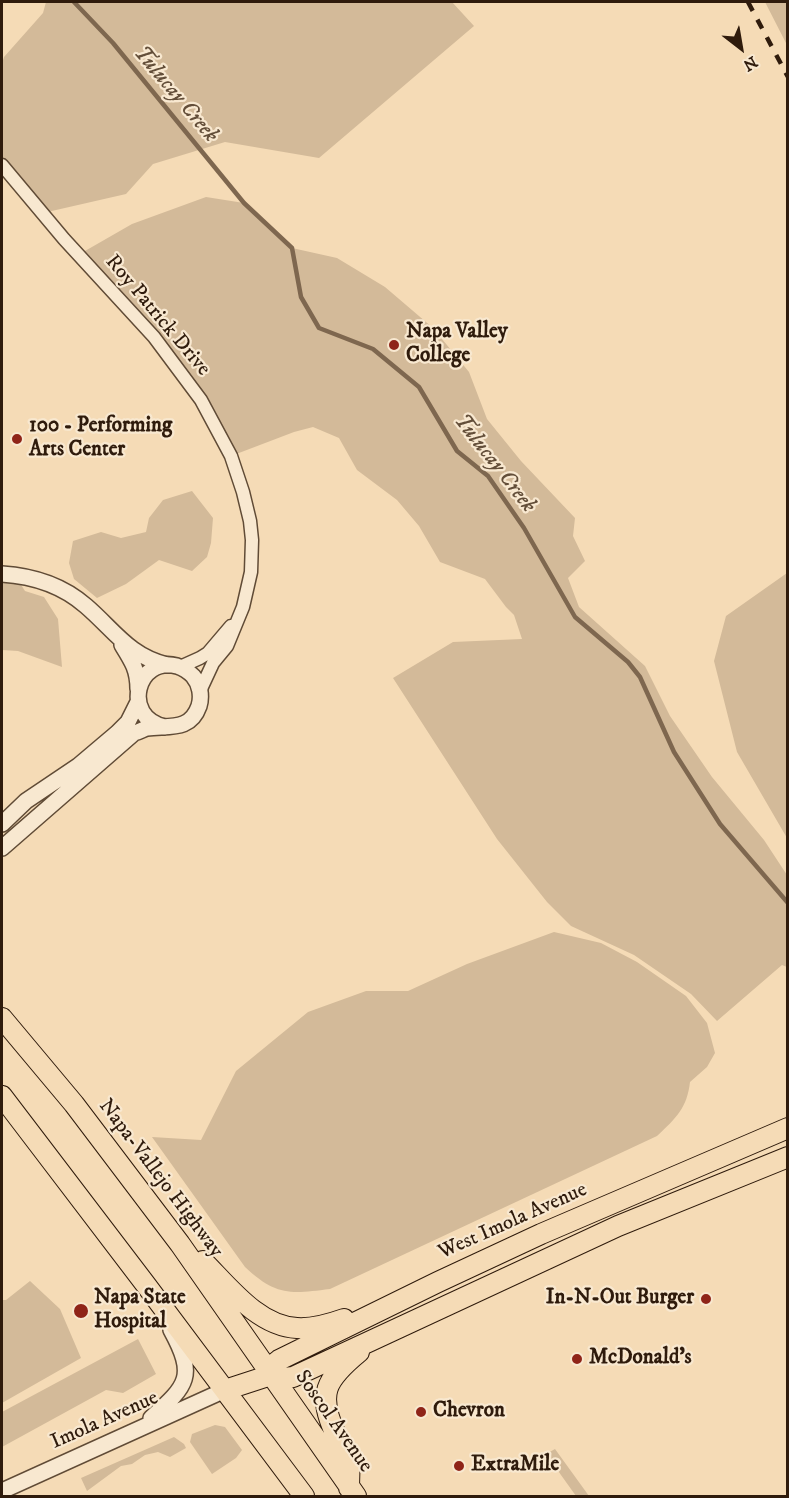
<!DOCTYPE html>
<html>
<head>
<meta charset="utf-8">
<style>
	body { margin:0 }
	#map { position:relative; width:789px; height:1498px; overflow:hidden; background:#f5dbb6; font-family:"IM FELL DW Pica",serif }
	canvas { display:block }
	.frame { position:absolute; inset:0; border:3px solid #2f1b0c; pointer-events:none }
	.north { position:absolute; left:711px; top:18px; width:60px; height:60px; -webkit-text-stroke:4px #f8e8d0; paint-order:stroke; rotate:149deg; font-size:16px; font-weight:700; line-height:24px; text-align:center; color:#2f1b0c }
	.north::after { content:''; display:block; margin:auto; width:21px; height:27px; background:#2f1b0c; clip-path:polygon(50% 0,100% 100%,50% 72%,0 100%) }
</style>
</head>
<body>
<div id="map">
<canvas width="789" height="1498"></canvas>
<div class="frame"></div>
<div class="north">N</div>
</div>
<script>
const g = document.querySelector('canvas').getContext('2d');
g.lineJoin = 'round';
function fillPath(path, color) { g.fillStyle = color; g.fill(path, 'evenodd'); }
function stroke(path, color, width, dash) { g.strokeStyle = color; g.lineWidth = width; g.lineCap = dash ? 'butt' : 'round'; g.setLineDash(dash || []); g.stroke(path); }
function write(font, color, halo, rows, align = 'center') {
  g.font = font + ' "IM FELL DW Pica",serif'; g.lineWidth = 4.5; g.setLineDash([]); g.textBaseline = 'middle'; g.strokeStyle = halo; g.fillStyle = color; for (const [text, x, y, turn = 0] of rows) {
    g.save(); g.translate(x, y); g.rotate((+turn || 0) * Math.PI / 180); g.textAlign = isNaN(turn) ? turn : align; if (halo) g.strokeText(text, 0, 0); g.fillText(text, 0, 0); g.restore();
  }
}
const green = new Path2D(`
	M46 2H452L474 26 319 158 225 142 153 164 126 194 43 213 2 165V63L4 57 43 13Z
	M765 2H787V45Z
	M206 197 244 203 292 248 337 258 385 287 433 328 469 372 487 419 521 461 575 518 573 536 585 561 568 578 579 607 645 666 670 716 712 777 764 840 787 875V967L782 965 717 1021 691 994 634 955 571 926 547 902 497 839 393 678 453 642 522 639 514 615 506 607 485 579 440 562 419 526 397 500 357 470 339 438 313 427 294 432 231 456 201 400 78 255 132 224Z
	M192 491 213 518 211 543 207 557 192 571 159 560 126 584 97 598 74 579 69 563 73 541 101 532 121 538 146 532 149 518 163 500Z
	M787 573V838L737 752 714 661 726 616Z
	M2 574H14L25 591 44 597 58 619 62 667 18 651 2 650Z
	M554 932 601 943 637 962 686 996 707 1023 715 1053 707 1067 690 1082C687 1108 676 1118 657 1136L330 1289C290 1294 276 1296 245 1267L152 1137 201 1140 236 1071 308 1012 366 991H408L467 964Z
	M30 1281 60 1309 81 1358 2 1403V1300H6Z
	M138 1339 156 1374 123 1393 106 1390 2 1447V1412Z
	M215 1425 225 1427 242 1450 236 1458 212 1474 190 1442 192 1434Z
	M174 1437 184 1444 186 1448 170 1457 158 1452 145 1455 132 1464 121 1466 87 1491 81 1478Z
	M555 1449 589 1496H576L546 1454Z`);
const stream = new Path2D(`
	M74 2 113 43 244 203 292 248 301 297 319 328 373 349 419 387 457 451 488 476 524 528 575 617 628 662 640 677 674 752 720 824 788 903`);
const minor = new Path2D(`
	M2 165 64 239 154 337 201 400 231 456 243 492 250 521 252 540 251 572 243 607 227 646 213 663 200 691
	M180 667 200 658 208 653 231 626`);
const tertiary = new Path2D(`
	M2 574C33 576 62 585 86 606 114 630 129 656 167 665
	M122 645C132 661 138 670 138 689
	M2 824 26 801 78 766 117 733 128 722 138 702
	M2 848 134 733C139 732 143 729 147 728 168 725 190 732 199 706 202 696 200 684 193 676 188 671 183 668 177 666 137 655 120 717 165 727
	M151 1418C188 1385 196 1376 171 1330
	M2 1491 225 1390`);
const primary = new Path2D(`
	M2 1018 74 1104 180 1244 356 1496
	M2 1096 146 1285 304 1496
	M203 1261C229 1287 258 1326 297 1328 312 1329 330 1324 344 1319
	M271 1375 274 1364 279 1360 438 1282 541 1234 788 1128
	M225 1390 271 1375 285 1378 293 1377 618 1226 788 1157
	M349 1488C349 1479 350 1468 349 1460 348 1451 339 1443 336 1435 317 1394 325 1380 359 1352`);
const rail = new Path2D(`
	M748 2 788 77`);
const markers = [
	[394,345,6,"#8f2418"],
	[17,439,6,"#8f2418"],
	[706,1299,6,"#8f2418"],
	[81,1311,8,"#8f2418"],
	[577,1359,6,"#8f2418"],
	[421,1412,6,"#8f2418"],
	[459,1466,6,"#8f2418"]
];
const streetNames = [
	["Roy Patrick Drive",157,316,50],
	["Napa-Vallejo Highway",160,1179,53],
	["West Imola Avenue",513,1222,-24],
	["Imola Avenue",105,1421,-24],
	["Soscol Avenue",333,1422,55]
];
const poiNames = [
	["Napa Valley",406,333],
	["College",406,357],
	["100 - Performing",29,427],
	["Arts Center",29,451],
	["Napa State",94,1299],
	["Hospital",94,1323],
	["In-N-Out Burger",694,1299,"right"],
	["McDonald's",589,1359],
	["Chevron",433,1412],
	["ExtraMile",471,1466]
];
const waterNames = [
	["Tulucay Creek",175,95,50],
	["Tulucay Creek",494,464,52]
];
fillPath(green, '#d3ba99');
stroke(stream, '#7e674f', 4.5);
stroke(minor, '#604b36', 15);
stroke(tertiary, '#604b36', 18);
stroke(primary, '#2f1b0c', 22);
stroke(minor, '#f8e8d0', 12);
stroke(tertiary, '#f8e8d0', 15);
stroke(primary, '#f5dbb6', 20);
stroke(rail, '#2f1b0c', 4.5, [10, 10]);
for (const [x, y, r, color] of markers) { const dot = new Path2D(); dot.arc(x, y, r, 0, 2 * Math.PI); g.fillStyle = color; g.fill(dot); stroke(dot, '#f8e8d0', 2); }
write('21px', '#2f1b0c', '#f8e8d0', streetNames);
write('bold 21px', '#2f1b0c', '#f8e8d0', poiNames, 'left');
write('italic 22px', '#634e39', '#f8e8d0', waterNames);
</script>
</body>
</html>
